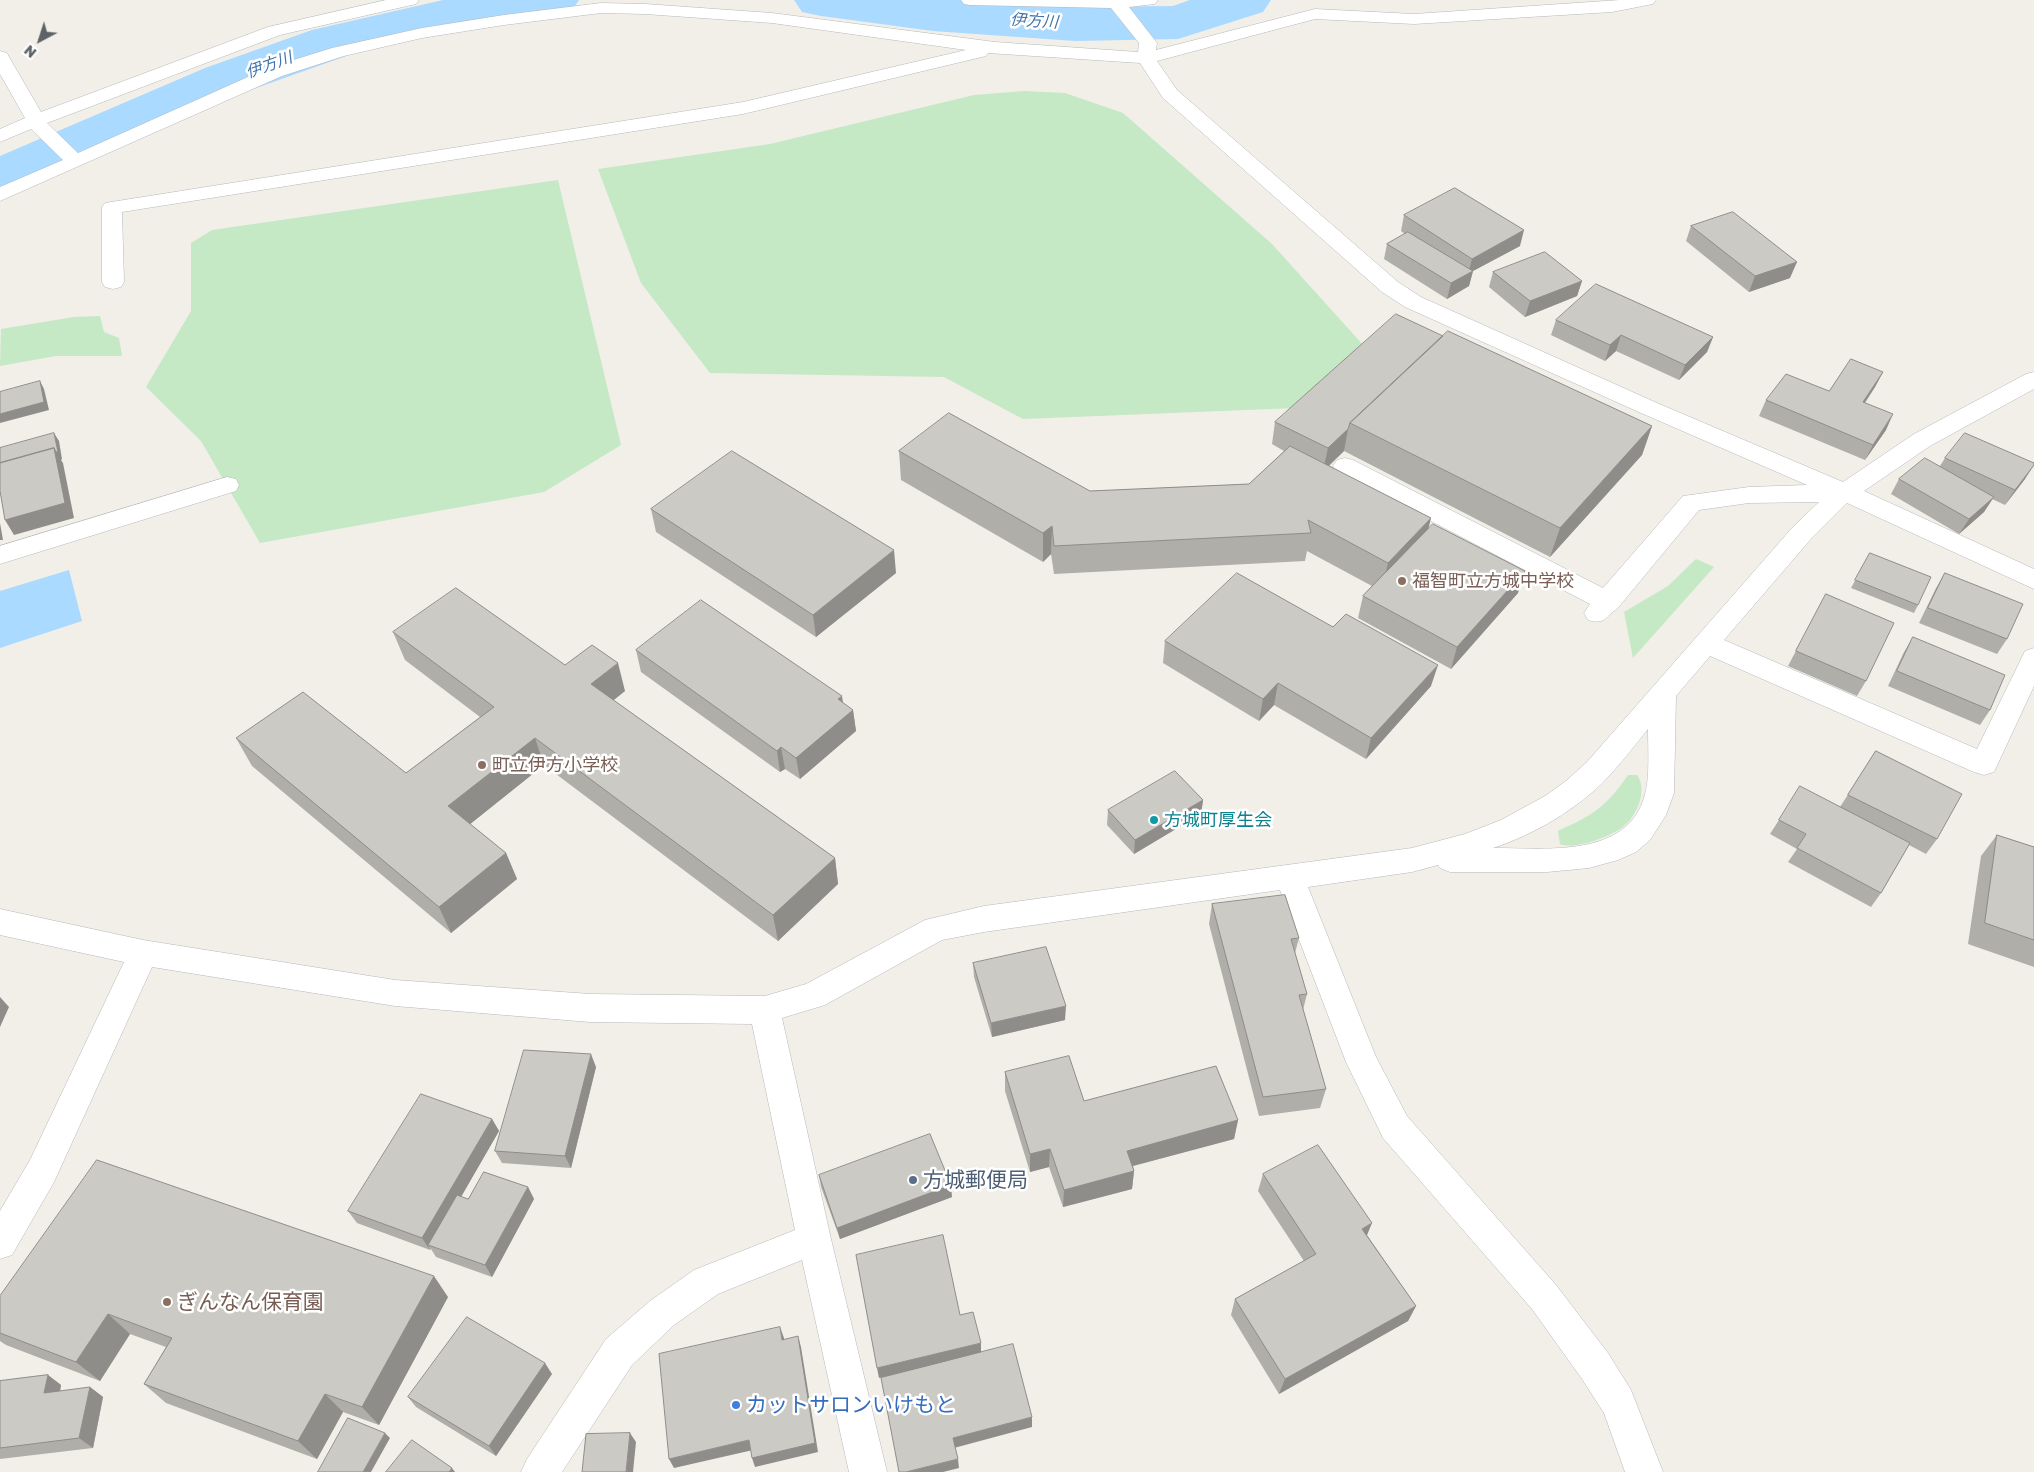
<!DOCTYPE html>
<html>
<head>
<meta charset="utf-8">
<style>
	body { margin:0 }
	#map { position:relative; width:2034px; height:1472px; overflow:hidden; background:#f1efe8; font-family:"Golos Text",sans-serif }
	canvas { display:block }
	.north { position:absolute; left:15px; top:15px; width:50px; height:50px; -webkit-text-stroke:4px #fff; paint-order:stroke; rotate:220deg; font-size:14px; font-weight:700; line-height:20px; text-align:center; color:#5f6368 }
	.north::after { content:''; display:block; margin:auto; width:18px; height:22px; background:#5f6368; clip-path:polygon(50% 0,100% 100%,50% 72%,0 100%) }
</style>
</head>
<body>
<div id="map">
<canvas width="2034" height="1472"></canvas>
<div class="north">N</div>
</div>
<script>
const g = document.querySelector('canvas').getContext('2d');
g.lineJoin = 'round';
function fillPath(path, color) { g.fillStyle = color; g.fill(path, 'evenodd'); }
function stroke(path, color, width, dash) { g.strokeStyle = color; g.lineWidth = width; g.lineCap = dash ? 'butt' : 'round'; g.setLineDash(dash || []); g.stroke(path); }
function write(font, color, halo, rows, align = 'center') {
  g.font = font + ' "Golos Text","Noto Sans JP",sans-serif'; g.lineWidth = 5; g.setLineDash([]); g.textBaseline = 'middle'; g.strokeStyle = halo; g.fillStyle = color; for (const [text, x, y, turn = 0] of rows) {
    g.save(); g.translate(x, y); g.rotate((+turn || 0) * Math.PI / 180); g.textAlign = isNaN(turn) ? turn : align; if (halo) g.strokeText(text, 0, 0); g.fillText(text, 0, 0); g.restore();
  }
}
const green = new Path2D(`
	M1024 91 1065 93 1123 113 1272 244 1364 346 1296 408 1023 419 944 377 710 373 641 283 598 169 770 144 974 95Z
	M558 180 621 445 544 492 260 543 201 441 146 387 191 311V243L212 230Z
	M100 316 104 332 119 338 122 356H56L0 366 1 329 74 317Z
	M1696 559 1714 567 1633 658 1624 612 1668 586Z
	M1628 775H1637C1648 790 1637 816 1623 827 1610 837 1574 850 1560 844L1558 831C1593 815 1606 807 1628 775Z`);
const water = new Path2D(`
	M69 570 82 621 0 648V591Z`);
const river = new Path2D(`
	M443 0H579L571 12 418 38 352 54 245 92 22 191 0 196V156L205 68 312 30Z
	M794 0H969L1075 7 1173 6 1190 0H1271L1263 12 1178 39 1075 41 933 31 821 16 802 12Z`);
const minor = new Path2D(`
	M386 0H419L416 4 280 35 47 123 78 153 268 68 332 48 422 28 504 15 601 3 645 4 772 13 995 42 1138 52 1139 43 1111 8 970 5 964 4 961 0H1158L1155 4 1129 7 1157 43 1156 50 1315 9 1414 14 1620 0H1656L1653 4 1612 12 1414 24 1315 19 1157 61 1177 90 1398 282 1421 297 1657 403 1843 482 1914 434 2026 374 2034 372V389L1930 446 1864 491 2034 569V589L1847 503 1810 540 1724 640 1977 749 2025 651 2034 648V686L1994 772 1984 775 1974 772 1710 656 1676 696 1674 793 1666 815 1650 840 1636 852 1618 860 1589 868 1547 872H1450L1440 868 1438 865 1412 872 1308 887 1376 1057 1407 1116 1556 1285 1608 1353 1631 1390 1663 1472H1625L1604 1413 1582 1379 1532 1309 1383 1138 1346 1062 1280 890 984 932 942 940 825 1005 782 1018 831 1239 887 1472H849L802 1260 718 1294 674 1325 632 1365 562 1472H521L527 1459 606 1339 650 1301 694 1270 795 1230 752 1024 590 1022 395 1006 152 967 54 1182 12 1255 0 1259V1211L30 1160 124 962 0 935V909L143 940 395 980 590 994 765 996 806 984 925 920 984 906 1412 848 1465 834 1501 820 1545 796 1566 781 1587 762 1792 528 1819 502 1749 503 1699 510 1617 609C1604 617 1606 625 1588 620L1584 613 1590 604 1337 472 1333 466 1337 460 1345 458 1353 460 1603 588 1683 496 1749 487 1807 485 1641 413 1405 307 1382 292 1163 98 1140 63 988 53 986 56 743 114 122 212 124 282 121 287 113 289 105 287 102 282V207L105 203 743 102 966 50 772 23 645 14 601 13 504 25 422 38 344 56 282 76 0 201V187L63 160 31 129 0 142V129L25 118 0 74V51L7 53 9 57 41 112 268 27ZM1648 729C1648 748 1650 778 1645 794 1629 859 1544 848 1493 848 1535 834 1578 809 1608 777 1622 762 1635 745 1648 729Z
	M227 477 236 479 239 485 236 491 0 564V546Z`);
const wall = new Path2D(`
	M1404 215 1520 246 1473 271 1469 286 1447 299 1384 259 1387 244 1405 234 1401 231Z
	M1691 226 1790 278 1749 292 1686 241Z
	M1493 272 1582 281 1577 296 1525 317 1489 287Z
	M1556 320 1713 337 1707 352 1679 380 1616 351 1605 361 1551 335Z
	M1443 336 1652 426 1642 455 1550 557 1344 451 1329 466 1429 529 1518 593 1451 669 1358 618 1363 596 1372 586 1307 551 1305 561 1054 574 1051 554 1043 562 901 480 899 451 1090 491 1249 484 1284 451 1272 444 1275 422Z
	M1883 372 1875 387 1865 403 1886 430 1865 460 1759 416 1766 400 1829 391Z
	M1945 458 2025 479 2005 505 1992 499 1984 512 1959 534 1891 494 1899 479 1940 466Z
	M651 509 896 573 816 637 656 532Z
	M1870 553 1918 605 1914 613 1851 588Z
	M1945 573 2007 639 1997 654 1919 623 1936 588Z
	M1826 594 1866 681 1857 696 1788 666Z
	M393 632 565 665 625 691 613 700 835 858 838 884 778 941 544 765 470 824 506 853 517 879 451 933 252 766 236 738 406 773 480 717 405 660Z
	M1913 637 1990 710 1980 725 1888 686 1904 652Z
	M1165 641 1431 686 1366 759 1274 705 1259 721 1163 663Z
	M636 650 853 710 856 731 800 779 785 769 780 772 641 672Z
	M1876 751 1937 839 1926 854 1909 845 1881 893 1871 907 1788 862 1797 849 1770 834 1779 820 1840 807Z
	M1203 800 1201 814 1134 854 1107 825 1108 810Z
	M1997 835 2034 847V967L1968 944 1981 856Z
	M1212 904 1299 938 1295 953 1307 994 1303 1010 1326 1089 1320 1108 1259 1116 1209 924Z
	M973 963 1065 1020 992 1037 974 977Z
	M596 1067 571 1168 502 1163 495 1151Z
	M1005 1072 1084 1101 1238 1120 1234 1139 1133 1166 1134 1171 1132 1189 1063 1207 1049 1167 1030 1172 1005 1091Z
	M492 1119 499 1131 461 1197 468 1199 528 1187 534 1199 492 1277 436 1257 431 1249 430 1250 357 1223 348 1211Z
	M1263 1174 1367 1235 1416 1306 1408 1321 1279 1394 1231 1315 1235 1299 1304 1261 1258 1191Z
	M819 1175 952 1197 840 1239 821 1187Z
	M0 1296 448 1297 379 1425 343 1412 317 1459 166 1403 144 1384 166 1347 130 1334 100 1381 6 1345 0 1341Z
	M552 1374 496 1456 416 1407 408 1397Z
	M48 1375 61 1385 60 1391 90 1387 103 1397 93 1448 0 1459V1381Z`);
const shadedWall = new Path2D(`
	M1524 230 1520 246 1473 271 1469 286 1447 299 1451 283 1468 274 1472 259Z
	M1797 262 1790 278 1749 292 1755 276Z
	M1582 281 1577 296 1525 317 1530 301Z
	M1621 335 1616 351 1605 361 1610 345Z
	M1713 337 1707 352 1679 380 1685 365Z
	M1883 372 1875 387 1855 417 1863 402Z
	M40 381 44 389 49 410 0 423V414Z
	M1893 414 1886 430 1865 460 1873 445Z
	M1652 426 1642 455 1550 557 1560 528Z
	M1348 429 1344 451 1323 471 1328 448Z
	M54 433 59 441 62 459 61 460 63 463 74 518 14 535 5 520 54 448Z
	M2034 465 2025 479 2005 505 2015 490Z
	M1994 497 1984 512 1959 534 1969 519Z
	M1431 518 1424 547 1381 591 1388 563Z
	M0 523 3 540H0Z
	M1052 526 1051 554 1043 562V533Z
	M894 550 896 573 816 637 813 615Z
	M1525 571 1518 593 1451 669 1457 647Z
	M618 663 625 691 599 712 591 684Z
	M1438 665 1431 686 1366 759 1371 738Z
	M1278 683 1274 705 1259 721 1263 699Z
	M842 696 845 717 853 710 856 731 800 779 796 758 838 699Z
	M535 738 544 765 459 833 448 806Z
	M781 747 785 769 780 772 777 751Z
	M1203 800 1201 814 1134 854 1135 840Z
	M506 853 517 879 451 933 439 907Z
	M835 858 838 884 778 941 773 915Z
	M0 997 9 1007 0 1027Z
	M1066 1006 1065 1020 992 1037 991 1023Z
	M591 1054 596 1067 571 1168 565 1156Z
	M492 1119 499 1131 432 1247 428 1245 430 1250 422 1238Z
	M1238 1120 1234 1139 1125 1168 1127 1151Z
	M1050 1149 1049 1167 1030 1172V1154Z
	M1134 1171 1132 1189 1063 1207 1064 1190Z
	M951 1185 952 1197 840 1239 837 1228Z
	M528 1187 534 1199 492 1277 485 1265Z
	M1372 1223 1365 1240 1362 1229Z
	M434 1276 448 1297 379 1425 362 1407Z
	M1416 1306 1408 1321 1279 1394 1285 1379Z
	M108 1314 130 1334 100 1381 76 1362Z
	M780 1327 784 1338 785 1350 782 1340Z
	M798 1336 801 1347 818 1452 755 1467 752 1458Z
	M981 1343V1354L879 1378 877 1368Z
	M545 1363 552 1374 496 1456 489 1446Z
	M48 1375 61 1385 58 1403 44 1393Z
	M90 1387 103 1397 93 1448 79 1438Z
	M325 1394 343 1412 317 1459 298 1441Z
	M1032 1417V1427L954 1448 953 1438Z
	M385 1433 390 1438 371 1472H363Z
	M630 1433 636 1442 633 1472H626Z
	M749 1440 753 1450 674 1468 669 1459Z
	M958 1459 959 1468 943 1472H906Z
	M452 1468 455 1472H449Z`);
const building = new Path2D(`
	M1455 188 1524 230 1472 259 1404 215Z
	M1733 212 1797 262 1755 276 1691 226Z
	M1408 232 1473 271 1451 283 1387 244Z
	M1545 252 1582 281 1530 301 1493 272Z
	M1596 284 1713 337 1685 365 1621 335 1610 345 1556 320Z
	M1396 314 1443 336 1350 423 1348 429 1328 448 1275 422Z
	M1448 331 1652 426 1560 528 1350 423Z
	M1851 359 1883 372 1863 402 1893 414 1873 445 1766 400 1786 374 1829 391Z
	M40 381 44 402 0 414V392Z
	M949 413 1090 491 1249 484 1290 446 1431 518 1388 563 1308 520 1311 533 1054 546 1052 526 1043 533 899 451Z
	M54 433 58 452H56L54 448 0 463V448Z
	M1965 433 2034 463V465L2015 490 1945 458Z
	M54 448 65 503 5 520 0 491V463Z
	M732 451 894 550 813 615 651 509Z
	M1925 458 1994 497 1969 519 1899 479Z
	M1433 524 1525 571 1457 647 1363 596Z
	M1870 553 1931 577 1918 605 1855 580Z
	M1237 573 1333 627 1346 614 1438 665 1371 738 1278 683 1263 699 1165 641Z
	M1945 573 2023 604 2007 639 1928 608Z
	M456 588 565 665 592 645 618 663 591 684 835 858 773 915 535 738 448 806 506 853 439 907 236 738 303 692 406 773 494 707 393 632Z
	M1826 594 1894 623 1866 681 1796 651Z
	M701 600 842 696 838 699 853 710 796 758 781 747 777 751 636 650Z
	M1913 637 2005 675 1990 710 1897 671Z
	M1876 751 1962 794 1937 839 1848 795Z
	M1175 771 1203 800 1135 840 1108 810Z
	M1800 786 1910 843 1881 893 1797 848 1806 834 1779 820Z
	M1997 835 2034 847V940L1985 923Z
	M1285 895 1299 938 1291 939 1307 994 1299 995 1326 1089 1263 1097 1212 904Z
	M1046 947 1066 1006 991 1023 973 963Z
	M524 1050 591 1054 565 1156 495 1151Z
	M1069 1056 1084 1101 1216 1066 1238 1120 1127 1151 1134 1171 1064 1190 1050 1149 1030 1154 1005 1072Z
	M421 1094 492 1119 422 1238 348 1211Z
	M930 1134 951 1185 837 1228 819 1175Z
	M1318 1145 1372 1223 1362 1229 1416 1306 1285 1379 1235 1299 1316 1254 1263 1174Z
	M97 1160 434 1276 362 1407 325 1394 298 1441 144 1384 172 1338 108 1314 76 1362 0 1333V1296Z
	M484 1172 528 1187 485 1265 428 1245 457 1195 468 1199Z
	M943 1235 960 1315 973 1312 981 1343 877 1368 856 1255Z
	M467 1317 545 1363 489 1446 408 1397Z
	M780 1327 782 1340 798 1336 815 1443 752 1458 749 1440 669 1459 659 1354Z
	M1013 1344 1032 1417 953 1438 958 1459 906 1472H899L881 1378Z
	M48 1375 44 1393 90 1387 79 1438 0 1448V1381Z
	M348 1418 385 1433 363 1472H318Z
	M630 1433 626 1472H582L586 1434Z
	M412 1440 452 1468 449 1472H386Z`);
const markers = [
	[1402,581,5,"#8d6e63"],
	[482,765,5,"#8d6e63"],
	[1154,820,5,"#0f9aa8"],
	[913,1180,5,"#5c6f8a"],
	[167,1302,5,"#8d6e63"],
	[736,1405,5,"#3f7fe0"]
];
const farWaternames = [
	["伊方川",1034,21,4],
	["伊方川",269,65,-20]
];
const educationNames = [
	["福智町立方城中学校",1412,581],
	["町立伊方小学校",492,765]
];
const cultureNames = [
	["方城町厚生会",1164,820]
];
const nearServicenames = [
	["方城郵便局",923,1180]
];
const nearEducationnames = [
	["ぎんなん保育園",177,1302]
];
const nearShopnames = [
	["カットサロンいけもと",746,1405]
];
fillPath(green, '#c5e8c5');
fillPath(water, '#aadaff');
fillPath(river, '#aadaff');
stroke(minor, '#b5b8bc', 1);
fillPath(minor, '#fff');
fillPath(wall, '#afaea9');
fillPath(shadedWall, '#8f8d8a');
fillPath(building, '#cccac5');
stroke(building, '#8f8d8a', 1);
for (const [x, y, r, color] of markers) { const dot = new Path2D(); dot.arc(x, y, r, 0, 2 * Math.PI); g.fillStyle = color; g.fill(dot); stroke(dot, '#fff', 2); }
write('italic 16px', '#4174aa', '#fff', farWaternames);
write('18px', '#785e54', '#fff', educationNames, 'left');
write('18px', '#0d838f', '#fff', cultureNames, 'left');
write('21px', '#4e5e75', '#fff', nearServicenames, 'left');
write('21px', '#785e54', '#fff', nearEducationnames, 'left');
write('21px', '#366cbe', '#fff', nearShopnames, 'left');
</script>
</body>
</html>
